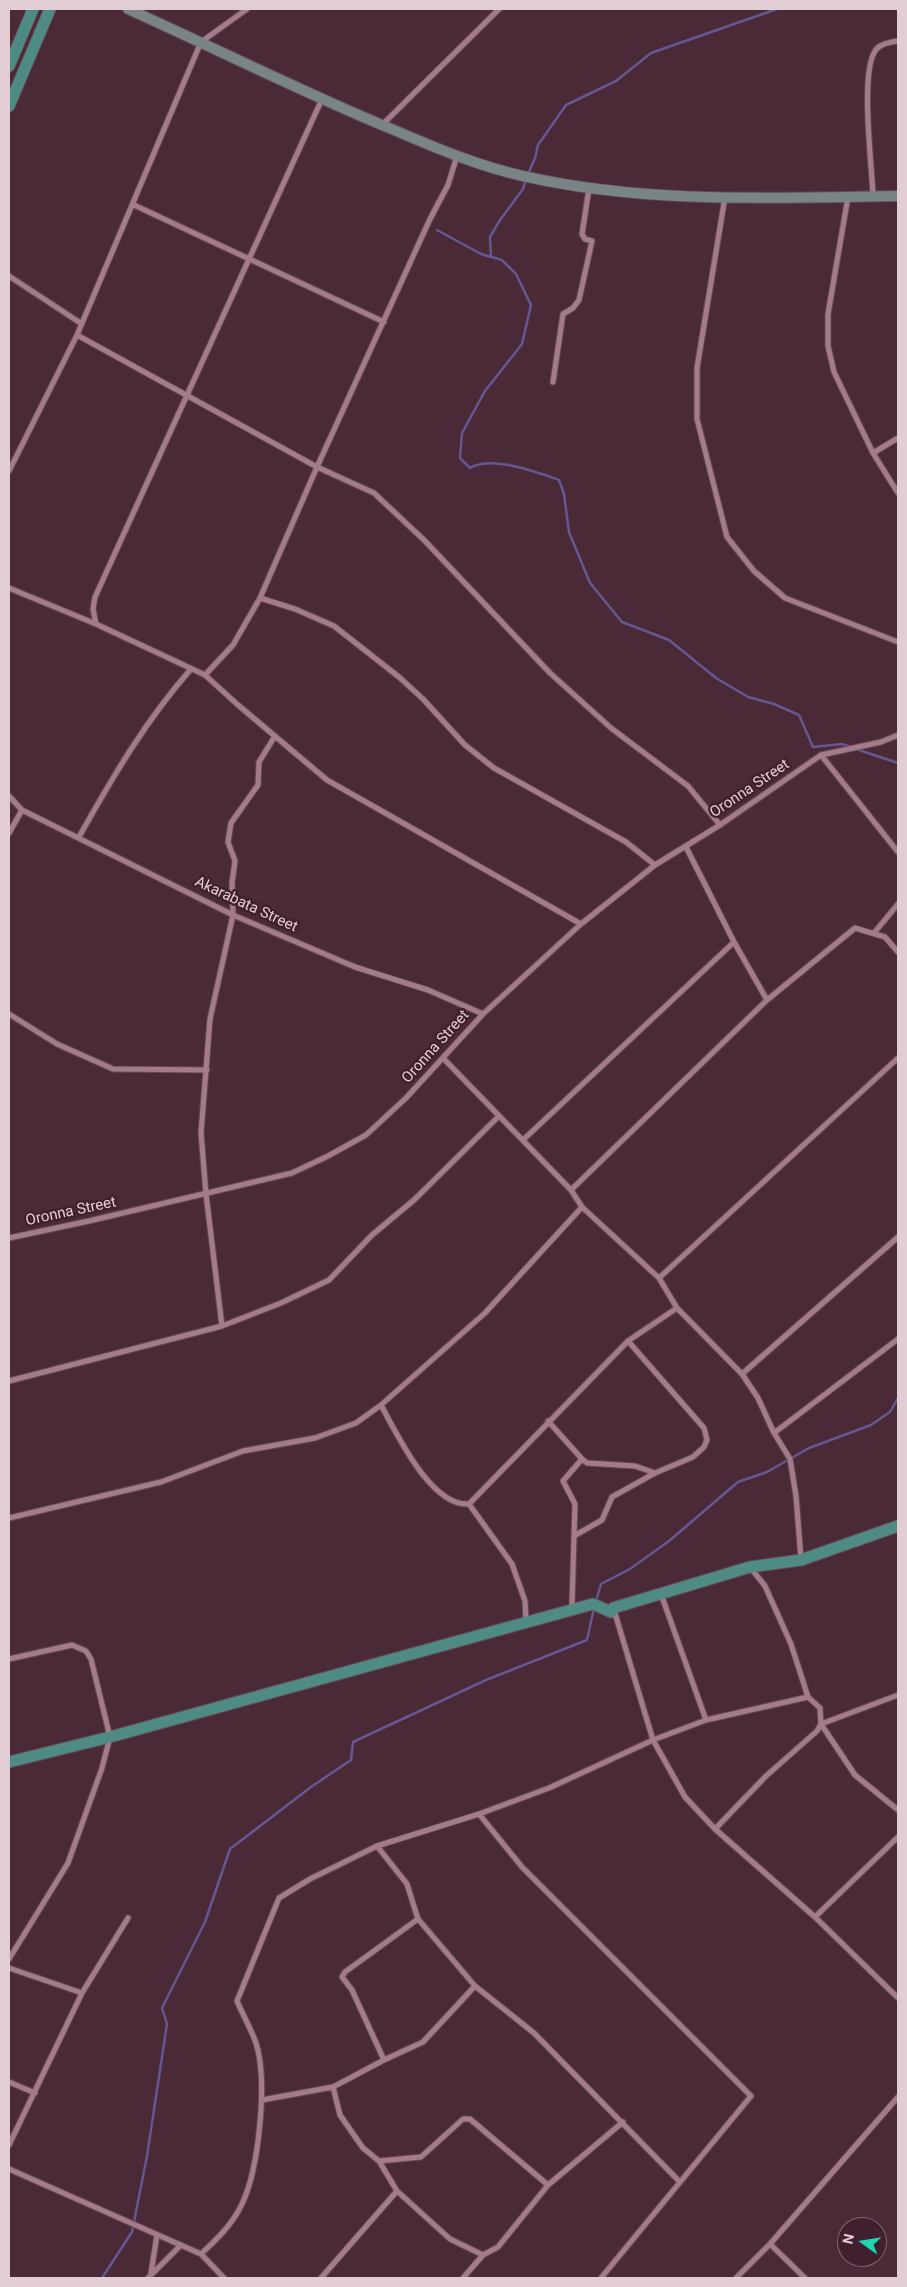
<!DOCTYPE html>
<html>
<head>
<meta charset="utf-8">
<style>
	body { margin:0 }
	#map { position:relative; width:907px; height:2287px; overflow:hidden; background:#4b2a38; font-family:Roboto,sans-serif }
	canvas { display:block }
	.frame { position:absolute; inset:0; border:10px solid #e3cdd5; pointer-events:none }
	.north { position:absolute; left:837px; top:2217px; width:50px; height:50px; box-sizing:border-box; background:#40202e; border:1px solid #816571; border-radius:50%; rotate:283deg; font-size:14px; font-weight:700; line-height:20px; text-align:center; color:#e3cdd5 }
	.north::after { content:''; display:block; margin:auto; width:18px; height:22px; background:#1dd5b1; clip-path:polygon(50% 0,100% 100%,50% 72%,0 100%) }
</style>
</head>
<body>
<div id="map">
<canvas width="907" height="2287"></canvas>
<div class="frame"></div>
<div class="north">N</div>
</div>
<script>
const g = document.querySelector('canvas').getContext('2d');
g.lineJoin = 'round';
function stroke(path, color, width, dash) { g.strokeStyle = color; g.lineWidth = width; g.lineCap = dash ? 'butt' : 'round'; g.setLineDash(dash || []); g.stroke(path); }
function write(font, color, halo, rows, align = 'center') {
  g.font = font + ' Roboto,sans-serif'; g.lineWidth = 4.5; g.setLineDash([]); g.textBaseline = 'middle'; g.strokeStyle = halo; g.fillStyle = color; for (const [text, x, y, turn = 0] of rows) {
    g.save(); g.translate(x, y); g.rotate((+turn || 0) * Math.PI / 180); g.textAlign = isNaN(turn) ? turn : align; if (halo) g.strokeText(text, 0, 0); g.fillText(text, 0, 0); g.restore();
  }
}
const stream = new Path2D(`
	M528 174 535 158 538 145 566 105 616 81 651 53 777 9
	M437 230 481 254 502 260 516 274 531 305 522 344 485 391 462 433 460 458 470 468C491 455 537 472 559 480L564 494 569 532 590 583 622 622 669 640 716 678 748 697 774 704 799 715 813 747 842 744 851 747
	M491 257 490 237 500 220 523 189 526 179
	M856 749 898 763
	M596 1601 601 1584 630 1569 669 1541 738 1482 767 1472 809 1448 871 1425 890 1412 898 1398
	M102 2278 132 2232 147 2156 167 2024 162 2008 205 1922 230 1849 311 1787 351 1760 353 1742 486 1680 587 1640 594 1608`);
const street = new Path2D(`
	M382 125 499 9
	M873 196C872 165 860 75 875 51 879 44 890 42 898 41
	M725 197 697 368V419L727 537 754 571 785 598 898 642
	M848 197 828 314V346L834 372 873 453 898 493
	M134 205 384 322
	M9 276 82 324
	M77 335 317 467 374 493 424 540 550 673 611 728 688 786 720 825
	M553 382 563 314 573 308 579 300 592 241 585 239 582 234 589 189
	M873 453 898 438
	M9 471 77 335 201 42 247 9
	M9 588 96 624 205 675 238 705 327 780 581 924
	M260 598 295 609 334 626 399 677 423 699 465 745 494 768 626 842 655 865
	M96 624 93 609 95 597 322 99
	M205 675 233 645 260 598 317 467 430 219 448 185 457 156
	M821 755 898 852
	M9 796 22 810 233 915 355 967 428 990 483 1014
	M9 833 22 810
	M79 837C112 778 146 720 191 669
	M686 847 734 942 767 1000
	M874 933 898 904
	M9 1014 57 1044 113 1069 207 1070
	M443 1058 571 1190 582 1207 659 1278 677 1308 742 1374 758 1398 774 1433 790 1459 796 1496 801 1559
	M523 1140 734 942
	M571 1190 767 1000 855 928 885 937 898 952
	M9 1238 89 1221 292 1173 328 1156 366 1135 406 1098 483 1014 581 924 655 865 720 825 821 755 881 742 898 735
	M659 1278 898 1058
	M222 1326 206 1194 201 1133 210 1019 233 915 232 883 235 861 228 842 231 823 258 785 259 762 275 736
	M742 1374 898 1237
	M9 1381 222 1326 281 1303 329 1280 372 1235 414 1200 499 1116
	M381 1405C397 1434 431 1507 469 1504L628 1341 677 1308
	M548 1421 582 1459 563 1481 575 1504 572 1604 577 1608
	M774 1433 898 1339
	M582 1459 587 1463 635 1466 655 1473
	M469 1504 512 1564 525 1601 526 1621
	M9 1518 161 1482 243 1451 315 1438 356 1423 381 1405 485 1313 582 1207
	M574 1536 602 1520 612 1497 655 1473 693 1457 704 1447 707 1440 704 1428 628 1341
	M750 1567 765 1586 791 1644 808 1697 820 1708 821 1724 855 1775 898 1810
	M661 1594 706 1720
	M614 1610 653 1740 685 1797 715 1829 815 1917 898 1998
	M9 1659 72 1645 86 1651 91 1659 110 1737 102 1768 68 1863 9 1959
	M479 1814 522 1867 751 2096 601 2278
	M715 1829 766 1776 817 1731 821 1724 898 1695
	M377 1846 407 1884 418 1919 475 1986 534 2033 679 2181
	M815 1917 898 1837
	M9 1968 82 1993
	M384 2060 352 1990 342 1977 345 1972 418 1919
	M9 2082 35 2093
	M262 2100 333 2087
	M9 2145 82 1993 128 1918
	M379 2161 421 2157 463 2119H470L548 2185
	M9 2169 201 2254 224 2278
	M397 2191 450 2239 483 2255
	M770 2244 805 2278
	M201 2254C217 2239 232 2225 242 2204 259 2168 268 2081 256 2043 251 2029 243 2015 237 2001L279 1898 310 1879 377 1846 479 1814 549 1788 653 1740 706 1720 808 1697
	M151 2273 157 2235
	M148 2278 181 2245
	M321 2278 397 2191 379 2161 363 2148 340 2115 333 2087 384 2060 423 2042 475 1986
	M463 2278 483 2255 498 2247 548 2185 623 2122
	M736 2278 770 2244 898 2097`);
const secondary = new Path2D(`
	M128 9C217 49 304 93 394 130 436 148 478 166 523 176 646 204 773 198 898 196`);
const primary = new Path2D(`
	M9 66 33 9
	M9 106 50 9
	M9 1762 110 1737 593 1604 611 1612 613 1608 750 1567 801 1560 898 1526`);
const streetNames = [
	["Oronna Street",750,789,-34],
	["Akarabata Street",246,905,25],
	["Oronna Street",436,1047,-48],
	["Oronna Street",71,1212,-12]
];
stroke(stream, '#655791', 2.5);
stroke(street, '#664a56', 7);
stroke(secondary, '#664a56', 12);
stroke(primary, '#664a56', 13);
stroke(street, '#a37b8a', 5);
stroke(secondary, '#798486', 10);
stroke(primary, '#4e8c83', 11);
write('15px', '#e3cdd5', '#40202e', streetNames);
</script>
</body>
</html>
